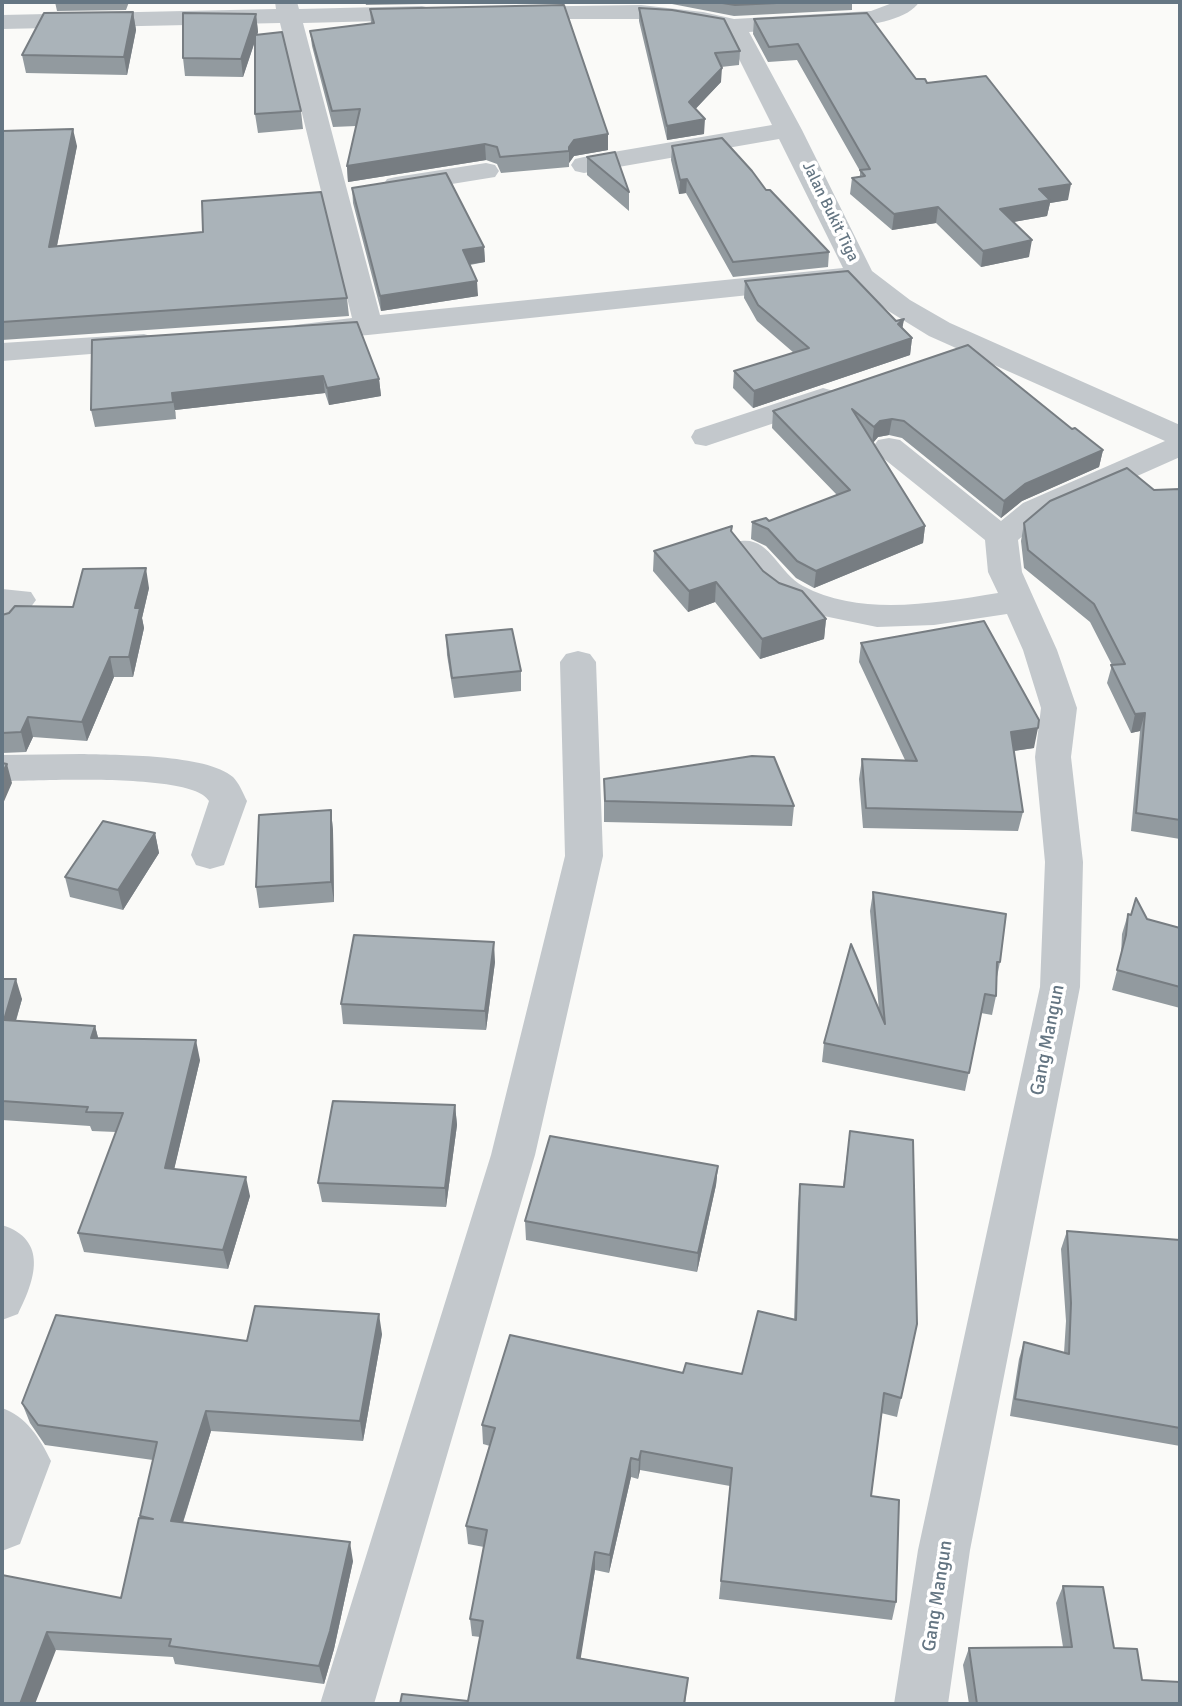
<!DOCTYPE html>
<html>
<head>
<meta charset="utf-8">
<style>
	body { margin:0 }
	#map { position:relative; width:1182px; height:1706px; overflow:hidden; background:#fafaf8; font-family:Signika,sans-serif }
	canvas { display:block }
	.frame { position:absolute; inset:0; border:4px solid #657683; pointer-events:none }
</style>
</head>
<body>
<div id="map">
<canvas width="1182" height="1706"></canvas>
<div class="frame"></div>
</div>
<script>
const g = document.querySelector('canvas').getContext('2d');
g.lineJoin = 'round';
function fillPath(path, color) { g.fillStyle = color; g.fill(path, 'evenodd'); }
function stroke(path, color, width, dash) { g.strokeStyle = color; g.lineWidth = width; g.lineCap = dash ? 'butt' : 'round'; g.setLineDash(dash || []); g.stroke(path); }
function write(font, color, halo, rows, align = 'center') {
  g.font = font + ' Signika,sans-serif'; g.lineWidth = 7; g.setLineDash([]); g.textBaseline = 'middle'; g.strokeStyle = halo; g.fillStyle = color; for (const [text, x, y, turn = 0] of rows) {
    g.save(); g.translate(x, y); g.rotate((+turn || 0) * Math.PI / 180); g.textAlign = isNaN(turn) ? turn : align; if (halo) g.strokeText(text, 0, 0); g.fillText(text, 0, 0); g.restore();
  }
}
const minor = new Path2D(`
	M275 2H297L299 9 422 6 430 8 434 13 430 18 422 20 303 23 380 315 843 268 779 139 584 173 575 171 571 165 575 159 584 157 772 125 725 31 641 19H513L505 17 501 12 505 7 641 5 703 12 734 19 871 11 895 2H919C900 34 786 30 749 32L802 130 872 271 910 300 950 323 1180 425V457L1045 517 1018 540 1022 572 1057 650 1077 708 1071 757 1083 862 1080 987 970 1550 948 1704H894L918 1550 1040 987 1045 862 1035 757 1041 708 1023 650 1007 614 934 625 877 627 819 615 778 601 764 589 732 549 736 542C769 533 777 572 803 586 861 617 936 603 998 593L988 572 985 540 878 454 873 447 878 440 889 438 900 440 1001 521 1023 503 1165 441 929 336 890 312 854 284 368 335 305 340 295 337 291 331 295 325 352 318 280 23 2 29V15L276 9Z
	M486 163 495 165 499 171 495 177 396 193 387 191 383 185 387 179 396 177Z
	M144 334 154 337 159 343 154 349 2 361V343Z
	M823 388 834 391 838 397 834 403 706 446 695 444 691 437 695 430Z
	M2 589 31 592 36 600 14 630 2 633Z
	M578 651 590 654 596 662 603 856 535 1155 374 1704H320L491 1155 565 856 560 662 566 654Z
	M81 754C115 755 207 754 233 777 239 783 243 793 247 801L224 865 210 869 196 865 191 855 209 801C194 772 36 781 2 781V755Z
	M2 1225C49 1240 35 1280 18 1314L2 1320Z
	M2 1408C26 1416 40 1438 51 1461L20 1544 2 1551Z`);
const wall = new Path2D(`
	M55 2H129L126 10 57 11Z
	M365 2H539L366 5Z
	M635 2H852V10L734 16 672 4Z
	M639 8 740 51 739 65 721 67V82L695 109 704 134 667 140 639 21Z
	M370 9 608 134V150L574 156 569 163V167L501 173 497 164 486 160 348 182 347 166 356 126 333 127 312 46 310 31 371 23Z
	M133 12 136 30 127 75 26 73 22 55Z
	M256 14 258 32 257 35 301 111 303 129 258 133 255 114V41L243 77 185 76 183 58Z
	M754 19 927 83 1068 200 1050 203 1047 216 1013 222 1029 257 981 267 936 223 892 230 850 194 852 178 860 177V171L797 60 768 62 753 34Z
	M2 131 77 146 57 246 347 298 349 316 2 340Z
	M672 146 766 190 829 252 828 267 733 277 686 193 679 194 671 160Z
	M587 157 629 192V211L587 175Z
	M352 188 484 247 485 262 470 265 478 296 381 311 353 203Z
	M745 281 896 321 904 319 902 328 912 338 910 355 753 408 733 388 734 371 794 353 757 321 744 298Z
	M92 340 379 379 381 396 329 405 325 393 175 410 176 419 95 427 91 410Z
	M968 345 1072 429 1103 450 1099 467 1022 501 1001 518 902 438 889 435 878 437 873 443 925 526 923 543 814 588 796 578 766 546 751 539 752 522 769 521 837 495 772 428 773 411Z
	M1180 489V839L1131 831 1140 731 1131 733 1107 683 1112 665 1090 622 1024 568 1021 541 1024 523 1154 490Z
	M732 526V532L763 571 826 619 824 639 760 659 715 602 688 612 653 571 654 551Z
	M149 588 142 618 144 628 133 677H114L87 741 33 737 26 752 2 753V615L73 607Z
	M446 635 521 671V691L454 698 447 655Z
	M861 643 1034 748 1013 751 1023 812 1018 831 863 828 859 779 862 759 905 760 859 662Z
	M604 779 794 806 792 826 604 822Z
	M331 810 333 831 334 902 259 908 256 887Z
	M155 833 159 853 123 910 70 897 65 877Z
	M873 892 1000 962 997 977 996 996 992 1015 981 1013 965 1091 822 1062 824 1043 879 1010 870 911Z
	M1128 914 1180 928V1008L1112 990 1121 955 1122 934Z
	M495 962 486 1030 343 1024 341 1004Z
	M2 979 22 999 16 1021 95 1026 98 1038 200 1060 174 1169 250 1196 228 1269 84 1252 78 1233 116 1132 92 1131 90 1126 2 1120Z
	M455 1105 457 1125 446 1207 322 1202 318 1183Z
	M850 1131 917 1324 897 1417 881 1413 871 1496 896 1602 892 1620 719 1599 730 1486 640 1470 638 1479 631 1477 609 1573 595 1570 580 1658 688 1678 685 1704H400L468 1701 480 1637 472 1636 470 1619 484 1547 468 1544 466 1526 490 1446 483 1444 482 1425 683 1373 742 1374 794 1320 798 1204 800 1184 843 1187Z
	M1180 1135V1170L1179 1138Z
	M718 1166 716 1185 697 1272 526 1240 525 1221Z
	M1067 1231 1180 1240V1446L1010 1416 1019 1359 1024 1342 1064 1353 1066 1321 1061 1249Z
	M382 1334 363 1441 211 1431 183 1523 353 1561 334 1649 324 1684 175 1664 173 1657 56 1650 2 1575 121 1598 140 1518V1516L153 1460 45 1445 30 1423 22 1403 247 1341Z
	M1063 1586 1114 1648 1142 1680 1180 1704H969L963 1665 969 1648 1063 1647 1056 1603Z`);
const shadedWall = new Path2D(`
	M133 12 136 30 127 75 124 57Z
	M256 14 258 32 243 77 241 59Z
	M722 68 721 82 688 117 689 102Z
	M705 119 704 134 667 140V126Z
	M73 129 77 146 53 265 49 247Z
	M608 134V150L574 156 569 163V147L574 140Z
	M485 144 486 160 348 182 347 166Z
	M687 179 686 193 679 194 680 180Z
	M1071 184 1068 200 1050 203 1047 216 997 225 1000 209 1039 189Z
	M938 207 936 223 892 230 894 214Z
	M1032 240 1029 257 981 267 983 251Z
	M484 247 485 262 464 265 463 250Z
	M477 281 478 296 381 311 380 296Z
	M904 319 901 336 898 324Z
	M912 338 910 355 753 408 754 391Z
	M323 376 325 393 175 410 176 419 172 393Z
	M379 379 381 396 329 405 327 388Z
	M892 419 889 435 878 437 872 444 874 427 880 421Z
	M1103 450 1099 467 1022 501 1001 518 1004 501 1025 484Z
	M925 526 923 543 814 588 816 571Z
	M146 568 149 588 142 618 144 628 133 677 129 657 135 608Z
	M716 582 715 602 688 612 689 591Z
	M826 619 824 639 760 659 762 639Z
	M110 657 114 677 87 741 82 722Z
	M1145 713 1140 731 1131 733 1135 714Z
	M28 717 33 737 26 752 21 732Z
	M1038 728 1034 748 1007 752 1011 732Z
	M7 764 12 783 2 806V774Z
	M331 810 333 831 334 902 331 882Z
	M155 833 159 853 123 910 118 890Z
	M494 942 495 962 486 1030 485 1011Z
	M16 979 22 999 10 1040 4 1020Z
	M95 1026 100 1045 91 1038Z
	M196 1040 200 1060 170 1187 165 1168Z
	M455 1105 457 1125 446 1207 445 1188Z
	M718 1166 716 1185 697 1272 698 1253Z
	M246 1177 250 1196 228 1269 223 1250Z
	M379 1314 382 1334 363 1441 360 1421Z
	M206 1411 211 1431 177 1541 171 1521Z
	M641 1451 640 1470 638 1479 639 1460Z
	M631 1458V1477L609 1573 610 1555Z
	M350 1542 353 1561 334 1649 324 1684 319 1666Z
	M595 1552V1570L578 1675 577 1658Z
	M47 1632 56 1650 35 1704H20Z`);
const building = new Path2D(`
	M716 2H798L735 5Z
	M564 5 608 134 574 140 569 147V151L500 157 497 147 485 144 347 166 360 109 332 111 310 31 374 23 370 9Z
	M639 8 672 10 724 19 740 51 715 53 722 68 689 102 705 119 667 126Z
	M133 12 124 57 22 55 44 13Z
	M183 13 256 14 241 59 183 58Z
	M867 13 916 79H925L927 83 986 76 1071 184 1039 189 1050 200 1000 209 1032 240 983 251 938 207 894 214 852 178 865 176 860 170 870 169 798 44 769 47 754 19Z
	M282 32 301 111 255 114V35Z
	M73 129 49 247 203 232 202 201 321 192 347 298 2 322V131Z
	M722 138 752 171 766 190H770L829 252 733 262 687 179 680 180 672 146Z
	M615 152 629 192 587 157Z
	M446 173 484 247 463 250 477 281 380 296 352 188Z
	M848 271 896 321 904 319 898 324 912 338 754 391 734 371 809 348 758 305 745 281Z
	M357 322 379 379 327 388 323 376 172 393 173 402 91 410 92 340Z
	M968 345 1072 429 1075 428 1103 450 1025 484 1004 501 904 421 892 419 880 421 874 427 852 409 925 526 816 571 797 561 768 529 752 522 766 518 769 521 850 490 773 411Z
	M1127 468 1154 490 1180 489V820L1136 813 1145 713 1135 714 1111 665 1125 664 1094 604 1028 550 1024 523 1050 501Z
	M732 526 731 531 763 571 779 583 802 591 826 619 762 639 716 582 689 591 654 551Z
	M146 568 135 608H140L129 657H110L82 722 28 717 21 732 2 733V615L9 613 15 606 73 607 83 569Z
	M984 621 1039 720 1038 728 1011 732 1023 812 866 808 862 759 917 761 861 643Z
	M512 629 521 671 452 678 446 635Z
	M752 756 774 757 794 806 605 801 604 779Z
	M2 763 7 764 2 774Z
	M331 810V882L256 887 259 815Z
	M103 821 155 833 118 890 65 877Z
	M873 892 1006 914 1000 962H997L996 996 985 994 969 1073 824 1043 851 944 885 1024Z
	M1136 898 1147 919 1180 928V987L1117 970 1126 935 1128 914 1131 915Z
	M354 935 494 942 485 1011 341 1004Z
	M2 979H16L4 1020 95 1026 91 1038 196 1040 165 1168 246 1177 223 1250 78 1233 123 1113 86 1112 88 1107 2 1101Z
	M333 1101 455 1105 445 1188 318 1183Z
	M850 1131 913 1140 917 1324 901 1398 884 1393 871 1496 899 1500 896 1602 721 1581 732 1468 641 1451 639 1460 631 1458 610 1555 595 1552 577 1658 688 1678 684 1704H400L402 1694 468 1701 483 1621 470 1619 487 1530 466 1526 495 1428 482 1425 510 1335 683 1373 686 1363 742 1374 758 1311 796 1320 800 1184 844 1187Z
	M550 1136 718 1166 698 1253 525 1221Z
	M1067 1231 1180 1240V1428L1015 1399 1024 1342 1069 1354 1071 1303Z
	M255 1306 379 1314 360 1421 206 1411 171 1521 350 1542 330 1631 319 1666 169 1646 171 1639 47 1632 20 1704H2V1575L121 1598 139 1518 153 1519 140 1516 157 1442 38 1425 22 1403 56 1315 247 1341Z
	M1063 1586 1103 1587 1114 1648 1137 1649 1142 1680 1180 1682V1704H977L969 1648 1072 1647Z`);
const farStreetnames = [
	["Jalan Bukit Tiga",830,212,64]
];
const streetNames = [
	["Gang Mangun",1048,1040,-79],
	["Gang Mangun",938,1596,-81]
];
fillPath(minor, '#c3c8cc');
fillPath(wall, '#929a9f');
fillPath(shadedWall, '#777d82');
fillPath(building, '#aab3b9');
stroke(building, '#777d82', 2);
write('16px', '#657683', '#fff', farStreetnames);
write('19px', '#657683', '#fff', streetNames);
</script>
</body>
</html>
